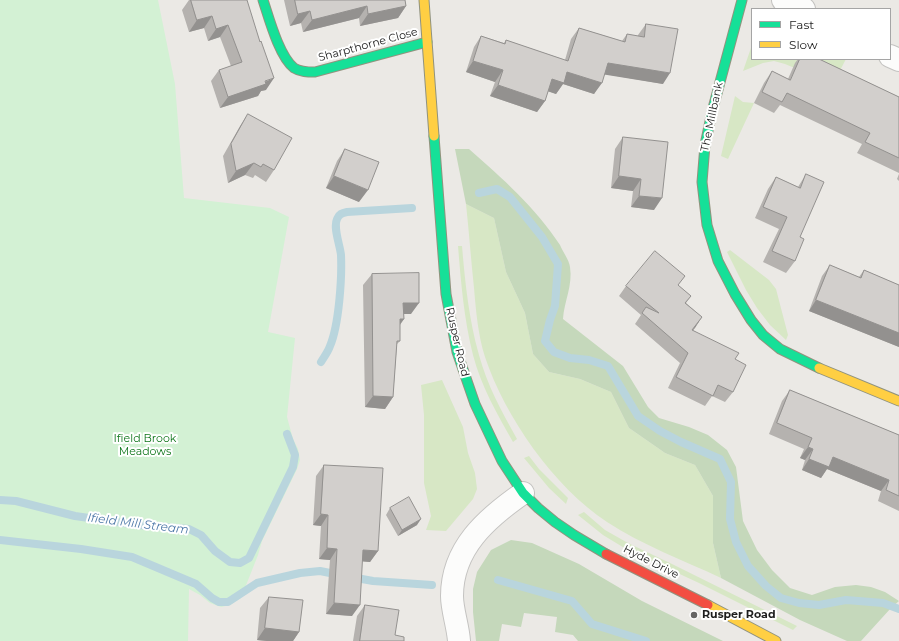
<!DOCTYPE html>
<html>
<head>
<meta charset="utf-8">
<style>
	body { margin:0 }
	#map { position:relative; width:899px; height:641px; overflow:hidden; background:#ebe9e5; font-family:Montserrat,sans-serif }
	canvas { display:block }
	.legend { position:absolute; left:751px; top:8px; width:140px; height:52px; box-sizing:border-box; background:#fff; border:1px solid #a5a5a5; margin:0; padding:5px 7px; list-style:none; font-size:12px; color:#1d1d1d }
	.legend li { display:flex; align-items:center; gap:8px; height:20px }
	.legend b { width:20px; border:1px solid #a5a5a5 }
</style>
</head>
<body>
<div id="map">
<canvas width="899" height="641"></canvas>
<ul class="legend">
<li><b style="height:5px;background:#16e098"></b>Fast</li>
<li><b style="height:5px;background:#ffcf43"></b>Slow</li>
</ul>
</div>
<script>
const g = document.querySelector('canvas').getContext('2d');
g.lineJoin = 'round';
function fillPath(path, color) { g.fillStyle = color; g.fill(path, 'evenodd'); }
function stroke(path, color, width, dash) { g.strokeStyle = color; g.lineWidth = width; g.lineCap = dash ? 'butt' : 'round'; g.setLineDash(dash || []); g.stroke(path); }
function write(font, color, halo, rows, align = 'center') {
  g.font = font + ' Montserrat,sans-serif'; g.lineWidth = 4; g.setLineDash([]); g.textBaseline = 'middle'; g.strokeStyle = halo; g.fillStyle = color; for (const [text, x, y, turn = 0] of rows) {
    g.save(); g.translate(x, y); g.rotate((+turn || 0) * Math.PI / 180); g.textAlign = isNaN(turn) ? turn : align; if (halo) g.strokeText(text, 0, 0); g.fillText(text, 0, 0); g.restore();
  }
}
const grass = new Path2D(`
	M752 45V59H846L833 84 785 64 774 61 763 63 743 71Z
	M735 96 743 102 754 103 728 159 721 156Z
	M466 204 494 218 506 272 525 313 533 354 549 372 580 379 611 392 629 428 665 453 695 465 713 496V543L721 578C683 560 642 545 607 522 554 487 505 417 485 357 478 335 476 311 474 288 471 260 469 232 466 204Z
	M458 246H462C465 282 469 320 479 355 487 385 502 412 517 439L513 442C497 414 481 386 473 355 464 319 461 283 458 246Z
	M730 250 769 280 776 289 788 335 786 340 770 325 757 308 746 290 727 252Z
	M442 380 463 427 468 453 475 473 477 489 473 499 446 531 426 530 431 516 424 483V415L421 385Z
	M529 456 539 469 568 498 566 504 549 488 524 458Z
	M584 512 605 530 628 543 672 564 797 626 793 630 699 583 626 549 603 535 578 515Z`);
const forest = new Path2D(`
	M455 149H469C502 178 536 208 560 245 563 252 569 260 570 267 573 285 564 302 563 319L623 366 648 407 659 418 689 427 708 435 727 450 736 467 743 521 757 550 772 570 790 588 812 595 835 587 856 585 871 587 885 592 899 601 891 608 861 641H847L800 620 721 578 713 543V496L695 465 665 453 629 428 611 392 580 379 549 372 533 354 525 313 506 272 494 218 466 204Z
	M511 540 532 543 579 564 642 601 723 641H578L573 635 555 632 557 617 524 613 521 627 502 624 499 641H476L473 612V589L477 572 491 550Z`);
const park = new Path2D(`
	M0 0H158L175 84 184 198 270 208 289 217 268 332 295 338 287 417 293 439 298 449 300 460 297 469 262 541 258 555 241 598 230 605 221 607 210 603 200 595 189 589 188 641H0Z`);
const stream = new Path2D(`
	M479 193 497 189 510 197 542 237 558 264 555 306 550 320 545 341 554 352 570 358 589 360 608 366 638 416 660 431 681 442 720 459 731 482 730 519 736 542 748 566 766 586 781 598 799 603 819 605 846 600 883 603 899 609
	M321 362C324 357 328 352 330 346 339 325 342 278 341 255 340 245 333 228 337 219 339 214 342 213 347 212L412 208
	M0 500 16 501 75 516 138 525 189 529 201 535 215 551 230 562 240 563 249 558 293 467 295 455 287 434
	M0 540 81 549 132 557 196 584 212 598 219 602H228L257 583 300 573 320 571 340 575
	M351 577 373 581 432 585
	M498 580 572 601 592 624 646 641`);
const street = new Path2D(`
	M783 0 804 9
	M890 56 899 60
	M459 641C458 626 452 610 452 596 452 548 487 518 523 493`);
const fast = new Path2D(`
	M263 0C269 18 279 56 294 68 300 72 308 72 315 72L427 42
	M742 0 712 112 705 145 702 182 707 225 718 261 735 294 751 320 763 335 780 349 819 368
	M434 136 446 294 457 352 475 404 502 461 523 493 538 508 555 522 574 535 606 554`);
const slow = new Path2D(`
	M424 0 434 136
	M819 368 899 401
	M708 605 776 641`);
const jam = new Path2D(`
	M606 554 708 605`);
const wall = new Path2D(`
	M189 0H247L266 90 261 91 258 96 220 108 211 81 219 70 231 66 220 37 208 41 204 28 189 32 182 10Z
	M284 0H405L406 6 398 18 360 26 359 18 303 32 301 23 290 26Z
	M646 24 663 84 605 74 594 94 563 84 556 94 548 91 545 101 537 112 490 96 495 82 466 72 474 47 481 36 504 43 506 40 565 60 571 39 579 28 622 41 627 34 638 36V35Z
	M798 59H819L899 97V173L857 153 862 144 780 105 774 113 754 103 764 83 772 71 788 79 795 63Z
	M248 114 274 170 266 182 255 175 253 178 245 175 228 183 223 156 240 126Z
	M623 137 654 210 631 207 633 191 611 188 615 149Z
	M345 149 359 202 326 188 337 161Z
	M806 174 800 237 795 261 786 273 763 262 779 229 755 218 768 189 776 177 798 187Z
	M899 174V181L897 179Z
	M830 265 859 277 864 270 899 285V347L809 311 822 276Z
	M372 274 411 314H404V319L400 325V341L397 344 393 397 385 409 365 407 363 285Z
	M685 276 678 285 691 296 686 303 702 317 693 330 735 359 733 392 725 402 712 396 705 406 668 388 680 363 635 324 641 315 619 296 626 286Z
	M790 390 899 435V511L878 501 881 491 827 469 821 478 802 470 805 460 800 458 804 449 769 434 782 401Z
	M324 465 378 551 370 562 362 561 352 616 326 614 330 560 319 559 321 526 313 525 316 476Z
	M390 508 417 525 398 536 386 515Z
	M269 597 299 632 293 641H267L257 640 260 608Z
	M365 605 395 635 404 641H353L357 616Z`);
const shadedWall = new Path2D(`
	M367 6 359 18 303 32 312 20Z
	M406 6 398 18 360 26 368 14Z
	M310 11 301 23 290 26 298 14Z
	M212 16 204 28 189 32 197 20Z
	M228 25 220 37 208 41 216 29Z
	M473 61 503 70 495 82 466 72Z
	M608 63 670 73 663 84 601 74Z
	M567 72 602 83 594 94 563 84 556 94 544 90 552 79Z
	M274 78 266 90 261 91 258 96 220 108 228 97Z
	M498 85 545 101 537 112 490 96Z
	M254 163 245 175 228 183 236 171Z
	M334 176 368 190 359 202 326 188Z
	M619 176 641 179 633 191 611 188Z
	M639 196 662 198 654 210 631 207Z
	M816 300 899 333V347L809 311Z
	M403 303H419L411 314H395Z
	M702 317 695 328 684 340 692 330Z
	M400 319H404L395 331Z
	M373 396 393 397 385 409 365 407Z
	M808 447 813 449 805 460 800 458Z
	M833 457 889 480 881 491 827 469 821 478 802 470 809 459Z
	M321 514 328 515 321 526 313 525Z
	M421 519 417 525 398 536 402 530Z
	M327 548 337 549 330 560 319 559Z
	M363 550 378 551 370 562 356 561Z
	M334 603 360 605 352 616 326 614Z
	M265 628 299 632 293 641H267L257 640Z`);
const building = new Path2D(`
	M191 0H247L260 42 261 41 274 78 265 81 266 84 228 97 219 70 242 62 228 25 216 29 212 16 197 20Z
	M295 0H405L406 6 368 14 367 6 312 20 310 11 298 14Z
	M646 24 678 29 670 73 608 63 602 83 567 72 564 83 552 79 545 101 498 85 503 70 473 61 481 36 505 44 506 40 568 61 579 28 625 42 627 34 644 37Z
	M800 59H819L899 97V158L865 142 870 133 787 93 782 102 762 92 772 71 790 80Z
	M248 114 292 138 274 170 263 164 261 167 254 163 236 171 231 144Z
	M623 137 668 142 662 198 639 196 641 179 619 176Z
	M345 149 379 162 368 190 334 176Z
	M806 174 824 182 800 237 804 239 795 261 772 251 787 217 763 207 776 177 800 188Z
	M655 251 685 276 678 285 691 296 685 303 702 317 692 330 739 353 735 359 746 365 733 392 718 385 713 396 676 377 688 353 642 313 646 307 659 313 626 286Z
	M830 265 861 278 864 270 899 285V333L816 300Z
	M419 273V303H403L404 319H400V341H397L393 397 373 396 372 274Z
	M790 390 899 435V496L886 490 889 480 833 457 829 467 809 459 813 449 808 447 812 438 777 423Z
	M324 465 383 468 378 551 363 550 360 605 334 603 337 549 327 548 328 515 321 514Z
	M409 497 421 519 402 530 390 508Z
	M269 597 303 600 299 632 265 628Z
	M365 605 399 610 395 635 404 637V641H360Z`);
const markers = [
	[694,615,4,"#656463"]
];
const streetNames = [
	["Sharpthorne Close",368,45,-15],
	["The Millbank",712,117,-78],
	["Rusper Road",457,342,77],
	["Hyde Drive",651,562,27]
];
const parkNames = [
	["Ifield Brook",145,439],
	["Meadows",145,452]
];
const poiNames = [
	["Rusper Road",702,615]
];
const waterNames = [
	["Ifield Mill Stream",138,524,7]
];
fillPath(grass, '#d7e7c5');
fillPath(forest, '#c5d8bb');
fillPath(park, '#d3f1d4');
stroke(stream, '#b9d5dd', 8);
stroke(street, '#c4c3c1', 24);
stroke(fast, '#91937e', 11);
stroke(slow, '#91937e', 11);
stroke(jam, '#91937e', 11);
stroke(street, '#fcfcfb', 22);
stroke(fast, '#16e098', 9);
stroke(slow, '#ffcf43', 9);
stroke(jam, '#f24e42', 9);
fillPath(wall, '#b5b2af');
fillPath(shadedWall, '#93918f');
fillPath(building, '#d2cfcc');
stroke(building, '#93918f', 1);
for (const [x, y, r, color] of markers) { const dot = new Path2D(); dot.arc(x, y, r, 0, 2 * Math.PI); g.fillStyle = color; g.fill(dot); stroke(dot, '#fff', 1.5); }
write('11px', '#1d1d1d', '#fff', streetNames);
write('11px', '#0f761b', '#fff', parkNames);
write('bold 11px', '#1d1d1d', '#fff', poiNames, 'left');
write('italic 12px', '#4d78a8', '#fff', waterNames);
</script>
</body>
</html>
